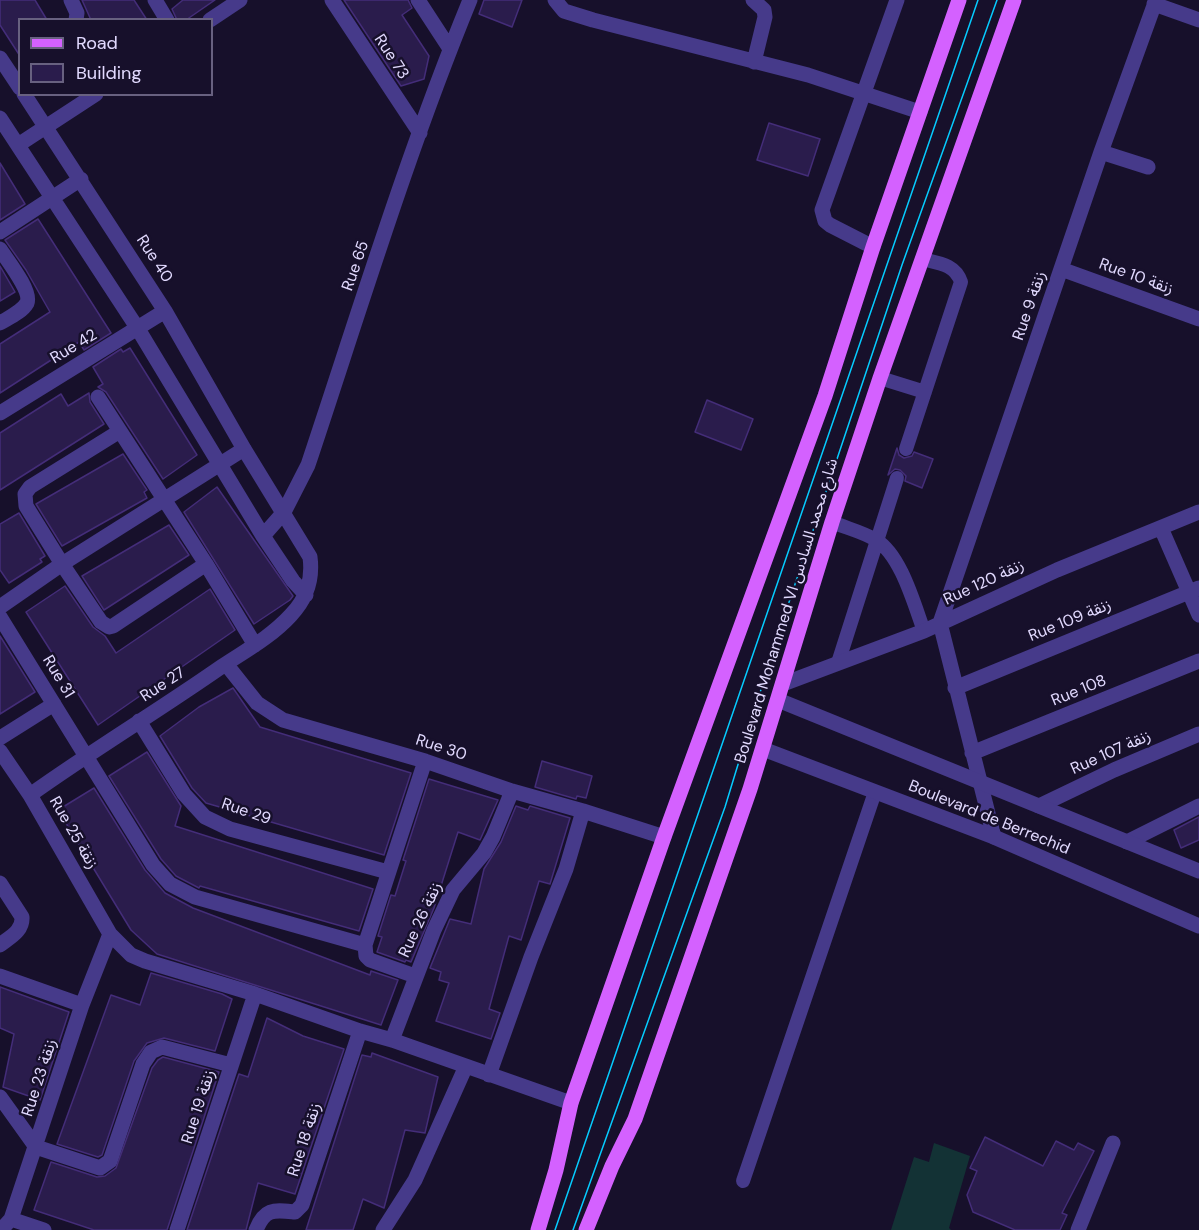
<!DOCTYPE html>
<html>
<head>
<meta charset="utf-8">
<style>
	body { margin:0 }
	#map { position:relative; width:1199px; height:1230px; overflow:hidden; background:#17102b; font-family:"DM Sans",sans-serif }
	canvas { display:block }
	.legend { position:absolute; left:18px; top:18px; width:195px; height:78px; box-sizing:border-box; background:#17102b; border:2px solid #686180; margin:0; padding:8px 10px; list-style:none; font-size:18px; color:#e2daff }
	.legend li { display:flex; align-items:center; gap:12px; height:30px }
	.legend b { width:30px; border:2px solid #686180 }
</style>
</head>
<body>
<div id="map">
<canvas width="1199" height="1230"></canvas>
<ul class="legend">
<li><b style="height:8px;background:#d461ff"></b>Road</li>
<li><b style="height:16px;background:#2a1c4c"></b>Building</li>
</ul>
</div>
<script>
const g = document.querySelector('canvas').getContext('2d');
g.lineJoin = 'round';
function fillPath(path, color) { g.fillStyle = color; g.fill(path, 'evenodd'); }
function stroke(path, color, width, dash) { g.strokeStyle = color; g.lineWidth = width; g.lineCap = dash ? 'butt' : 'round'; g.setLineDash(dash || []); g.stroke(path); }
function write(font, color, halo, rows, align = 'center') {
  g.font = font + ' "DM Sans","Noto Sans Arabic",sans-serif'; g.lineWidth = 5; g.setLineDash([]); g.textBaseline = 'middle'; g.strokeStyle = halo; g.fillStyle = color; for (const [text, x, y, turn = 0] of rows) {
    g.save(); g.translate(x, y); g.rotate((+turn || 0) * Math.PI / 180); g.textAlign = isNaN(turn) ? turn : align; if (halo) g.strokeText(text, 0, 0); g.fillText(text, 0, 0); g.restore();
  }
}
const green = new Path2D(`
	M934 1143 970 1156 949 1228 951 1230H891L914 1157 929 1162Z`);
const building = new Path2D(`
	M0 0H35L47 20H20V56L0 25Z
	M82 0H134L147 20H91Z
	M183 0H215L186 20H177L172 9Z
	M344 0H408L412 8 402 15 429 56 424 79 401 86Z
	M484 0H522L512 27 479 14Z
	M769 123 820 139 808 176 757 160Z
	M0 163 25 204 0 220Z
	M38 219 111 333 84 350 79 342 0 393V344L50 312 26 270 5 240Z
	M0 266 15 292 0 301Z
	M130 348 197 455 163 479 106 392 98 387 103 384 93 367 121 349 123 352Z
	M89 393 90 402 104 424 0 490V433L61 394 68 406Z
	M707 400 753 419 741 450 695 432Z
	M897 448 899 455 904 458 912 456 914 452 933 459 922 488 905 481 906 476 900 470 895 469 888 475Z
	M123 454 147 490 144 492 147 498 62 546 36 504Z
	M217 487 293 596 290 600 254 624 184 512Z
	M19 513 45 556 40 559 42 562 9 583 0 570V524Z
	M169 525 189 555 104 610 82 576Z
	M65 586 93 627 105 636 116 653 210 589 235 630 98 725 26 612Z
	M0 636 35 692 0 714Z
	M233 688 260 727 411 773 384 855 206 803 192 788 160 736 199 707Z
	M147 752 181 806 175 826 373 889 359 931 200 886 199 888 176 876 161 859 109 776Z
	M542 761 592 776 586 798 577 796 576 799 535 787Z
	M429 779 498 800 480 840 458 832 434 908 411 962 406 960 405 962 377 952 382 937 378 936 391 895 395 896 406 861 403 860Z
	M94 788 145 870 165 893 193 908 370 975 371 971 398 980 381 1025 157 954 131 930 58 810Z
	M516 806 528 810 530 806 570 818 550 884 539 881 521 940 509 936 489 1009 500 1013 491 1039 436 1021 449 983 439 980 441 972 430 968 450 919 471 924 484 869 501 842Z
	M1199 817V840L1181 848 1174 830Z
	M151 973 222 994 232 999 215 1051 164 1038 147 1043 134 1061 102 1155 98 1157 57 1144 111 995 140 1005Z
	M0 987 69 1012 40 1100 3 1087 14 1034 0 1028Z
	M267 1018 303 1036 344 1049 295 1194 258 1183 246 1230H187L239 1074 248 1077Z
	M372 1053 438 1077 425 1133 405 1130 384 1208 363 1199 353 1230H306L362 1055 371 1057Z
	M163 1057 219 1072 167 1230H94L34 1210 51 1162 97 1177 105 1176 116 1168 152 1068 158 1060Z
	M985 1137 1043 1166 1056 1141 1074 1150 1078 1143 1094 1151 1062 1213 1067 1215 1060 1230H1015L973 1212 967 1195 977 1171 970 1168Z`);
const service = new Path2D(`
	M880 378 925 392
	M906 449 961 282C955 264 938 263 922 259
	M832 522C846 528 863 532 876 540 901 555 914 604 924 631
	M838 663 897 478
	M743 1181 875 792`);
const minor = new Path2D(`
	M71 0 77 13 76 20
	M155 0 167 20
	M332 0 420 133
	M418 0 450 49
	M555 0 564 11 593 20 808 75 920 112
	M753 0 764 10 765 17 754 62
	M1154 4 1199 20
	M210 20 240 0
	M0 58 20 88
	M24 94 165 311 244 449 310 557C313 580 307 598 291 615 271 637 245 651 221 667 158 711 93 750 30 795
	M0 118 138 329 263 536 293 581 306 595
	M18 145 96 94
	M1101 152 1148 167
	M0 232 81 179
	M873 247 830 225 825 221 822 210 897 0
	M0 249C7 260 32 291 27 303 22 312 8 318 0 323
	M1061 269 1199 319
	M98 397 206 564 255 645
	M0 413 165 311
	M120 431 30 487 25 494 26 506 62 564 101 622 109 627 113 626 206 564
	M1161 528 1199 615
	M263 536 284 512 308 465C360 309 408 151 470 0
	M0 607 62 564 244 449
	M0 617 153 865 170 884 195 897 365 945
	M226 664 257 703 283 720 425 761 512 791 583 811 664 837
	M783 684 924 631 1057 570 1199 512
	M955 688 1199 588
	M139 721 184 794 205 817 230 829 388 872
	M0 738 54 704
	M0 751 30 795 110 934 131 955 145 961 255 994 360 1031 392 1040 571 1103
	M972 753 1199 661
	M1039 806 1114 770 1199 734
	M994 837 940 623 1101 152 1156 0
	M1127 842 1199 806
	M0 883 22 917C23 931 10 937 0 945
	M0 976 82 1005
	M415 976 370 960 366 956 365 945 425 761
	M392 1040 434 930 453 890 484 853 493 837 512 791
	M489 1075 531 957 566 869 583 811
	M0 1097 36 1147 100 1168 110 1161 143 1064 151 1052 162 1047 231 1065
	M11 1219 44 1230
	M1 1230 11 1219 82 1005 110 934
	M177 1230 255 994
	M256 1230C265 1208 274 1210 295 1212L302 1205 360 1031
	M383 1230 415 1180 466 1066
	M1078 1230 1113 1143`);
const tertiary = new Path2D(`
	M778 700 1199 871
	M763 749 994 837 1199 926`);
const primary = new Path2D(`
	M538 1230 556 1170 571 1103 664 837 825 396 873 247 959 0
	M586 1230 612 1166 635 1119 750 789 832 522 880 378 1014 0`);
const tram = new Path2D(`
	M555 1230 978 0
	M573 1230 725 807 774 647 902 265 997 0`);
const streetNames = [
	["Rue 73",391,57,57],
	["Rue 40",154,259,57],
	["Rue 65",356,266,-71],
	["Rue 10 زنقة",1136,277,20],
	["Rue 9 زنقة",1030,306,-71],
	["Rue 42",74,347,-31],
	["Rue 120 زنقة",984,583,-25],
	["Boulevard Mohammed VI شارع محمد السادس",787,611,-73],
	["Rue 109 زنقة",1070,621,-22],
	["Rue 31",58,677,59],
	["Rue 27",163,685,-33],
	["Rue 108",1079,691,-22],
	["Rue 30",441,748,18],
	["Rue 107 زنقة",1111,753,-24],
	["Rue 29",246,812,19],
	["Boulevard de Berrechid",989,818,22],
	["Rue 25 زنقة",73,833,60],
	["Rue 26 زنقة",421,920,-65],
	["Rue 23 زنقة",40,1078,-72],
	["Rue 19 زنقة",199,1107,-72],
	["Rue 18 زنقة",305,1140,-72]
];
fillPath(green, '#133235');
fillPath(building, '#2a1c4c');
stroke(building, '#442d79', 1.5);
stroke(service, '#463a8a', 14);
stroke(minor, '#463a8a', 15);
stroke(tertiary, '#463a8a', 15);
stroke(primary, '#d461ff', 15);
stroke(tram, '#06ccff', 1.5);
write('16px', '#e2daff', '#17102b', streetNames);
</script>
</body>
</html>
